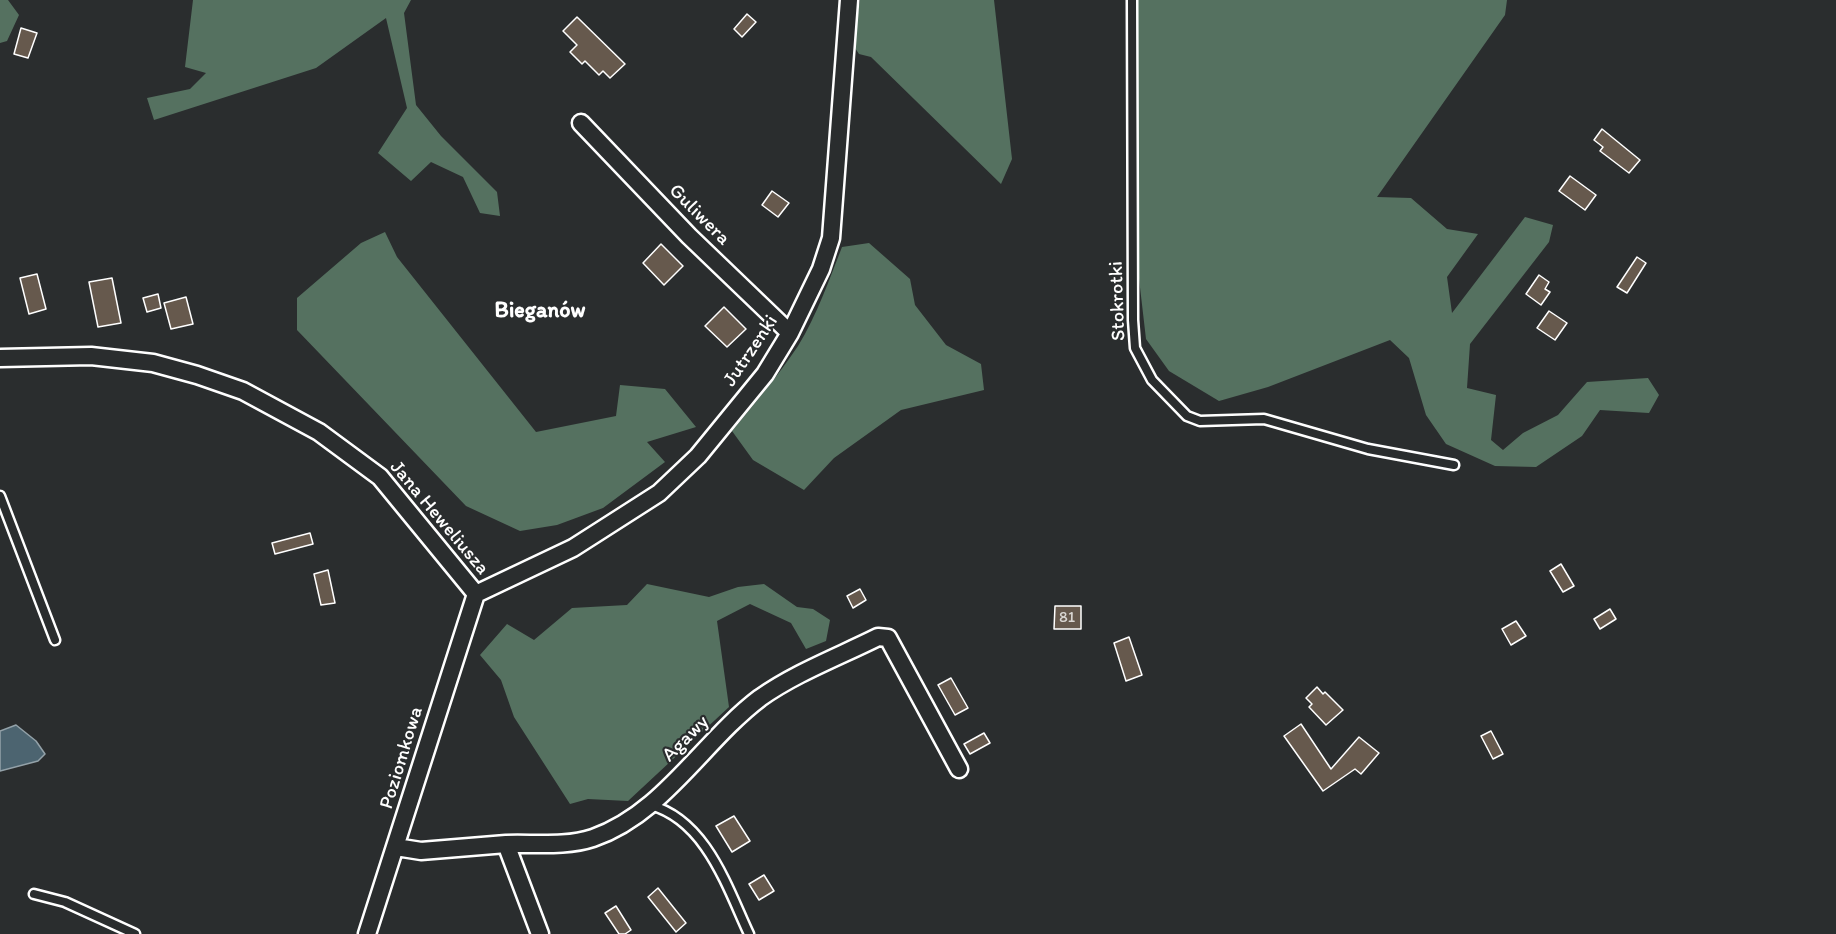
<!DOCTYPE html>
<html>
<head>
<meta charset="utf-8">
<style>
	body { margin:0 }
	canvas { display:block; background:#2a2d2e }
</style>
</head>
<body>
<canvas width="1836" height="934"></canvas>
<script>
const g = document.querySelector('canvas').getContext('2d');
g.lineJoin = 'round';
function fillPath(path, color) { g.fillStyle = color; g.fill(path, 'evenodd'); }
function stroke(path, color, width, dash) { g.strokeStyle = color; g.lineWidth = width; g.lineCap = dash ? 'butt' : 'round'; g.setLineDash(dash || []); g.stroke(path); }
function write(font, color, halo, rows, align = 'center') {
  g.font = font + ' Itim,sans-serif'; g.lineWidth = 4.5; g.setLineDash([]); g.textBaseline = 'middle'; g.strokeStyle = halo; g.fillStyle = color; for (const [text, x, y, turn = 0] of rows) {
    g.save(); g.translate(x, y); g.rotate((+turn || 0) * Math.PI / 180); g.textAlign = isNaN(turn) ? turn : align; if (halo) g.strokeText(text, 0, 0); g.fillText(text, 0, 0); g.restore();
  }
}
const green = new Path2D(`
	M0 0H8L19 15 7 41 0 43Z
	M193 0H411L404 13 416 105 441 136 497 192 500 216 480 213 463 177 431 162 411 181 378 153 407 108 386 18 316 68 154 120 147 98 190 89 206 73 185 67Z
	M860 0H994L1012 159 1001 184 871 57 859 54 853 45Z
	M1136 0H1507L1505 15 1377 197 1411 198 1447 229 1478 234 1447 277 1452 313 1525 217 1553 225 1549 242 1470 344 1467 388 1496 395 1491 440 1503 450 1523 433 1558 415 1587 382 1648 378 1659 395 1649 413 1600 410 1582 436 1536 467 1495 466 1446 444 1426 415 1409 358 1390 340 1268 387 1219 401 1169 371 1146 339 1138 270Z
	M385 232 397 257 536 432 616 416 620 385 665 389 696 427 647 442 665 462 603 508 557 525 520 531 466 506 297 330V298L361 243Z
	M869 243 910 279 915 305 946 345 981 364 984 390 901 410 834 458 804 490 753 460 732 431C755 403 778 376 798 346 817 315 829 280 842 247Z
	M647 584 709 597 738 587 764 584 797 607 813 609 830 620 826 641 806 649 791 623 750 604 717 621 729 707 628 801 588 799 570 804 514 717 501 680 480 655 507 624 534 640 572 608 627 605Z`);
const water = new Path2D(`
	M16 725 36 741 45 754 38 761 0 771V731Z`);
const building = new Path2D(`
	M747 14 756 22 742 37 734 29Z
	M577 17 625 64 610 78 603 71 599 75 585 61 582 64 570 52 577 45 563 31Z
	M21 28 37 33 28 58 14 54Z
	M1602 129 1640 160 1629 173 1600 151 1603 147 1594 140Z
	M1570 176 1596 195 1585 210 1559 191Z
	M772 191 789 203 778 217 762 205Z
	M661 244 683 266 664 285 643 263Z
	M1637 257 1646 263 1627 293 1617 287Z
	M37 274 46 309 29 314 20 278Z
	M1539 275 1549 282 1545 289 1550 292 1541 305 1526 294Z
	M112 278 121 323 98 327 89 282Z
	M158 294 161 308 147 312 143 298Z
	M186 297 193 324 171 329 164 303Z
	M724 307 746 329 727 347 705 326Z
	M1549 311 1567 323 1555 340 1537 328Z
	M310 533 313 544 275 554 272 543Z
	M1561 564 1574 586 1563 592 1550 571Z
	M328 570 335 603 321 605 314 574Z
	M860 589 866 600 853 608 847 596Z
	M1055 606H1081V629H1054Z
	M1610 609 1616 619 1600 629 1594 619Z
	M1516 621 1526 636 1511 645 1502 629Z
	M1129 637 1142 675 1126 681 1114 643Z
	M951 678 968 708 955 715 938 685Z
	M1317 687 1323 694 1325 692 1343 710 1326 725 1309 707 1312 704 1306 698Z
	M1301 724 1331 769 1359 737 1379 753 1361 774 1355 769 1323 791 1284 736Z
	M1491 731 1503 754 1493 759 1481 736Z
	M984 733 990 743 970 754 964 744Z
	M734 816 750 841 732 852 716 826Z
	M764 875 774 891 759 900 749 884Z
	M658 888 686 923 676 932 648 897Z
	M616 906 631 930 625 934H619L605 913Z`);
const lane = new Path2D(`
	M1132 0 1133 320 1135 348 1152 380 1187 416 1200 421 1264 419 1368 449 1454 465
	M0 496 55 640
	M650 805C706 820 727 887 749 934
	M34 894 65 902 135 934`);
const street = new Path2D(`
	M581 123 689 236 790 333
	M0 358 91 356 153 363 197 375 243 391 319 432 380 477 476 594
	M476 594 573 548 659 493 698 456 765 374 790 333 821 269 831 238 849 0
	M506 844C534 843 566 847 593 838 663 814 703 741 760 698 795 673 840 656 878 637L888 638 959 769
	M396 847 421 851 506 844 540 934
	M367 934 476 594`);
const numberNames = [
	["81",1067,618]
];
const streetNames = [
	["Guliwera",699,215,45],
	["Stokrotki",1118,301,-92],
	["Jutrzenki",751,351,-56],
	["Jana Heweliusza",439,518,50],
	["Agawy",686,739,-45],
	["Poziomkowa",402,758,-73]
];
const quarterNames = [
	["Bieganów",540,311]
];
fillPath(green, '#557160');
fillPath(water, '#4c6470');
stroke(water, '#94a2a9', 1.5);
fillPath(building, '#66594d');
stroke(building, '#fff', 1.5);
stroke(lane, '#fff', 13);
stroke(street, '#fff', 21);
stroke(lane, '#2a2d2e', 8);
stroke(street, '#2a2d2e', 16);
write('16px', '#d9d6d2', null, numberNames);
write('20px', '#fff', '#2a2d2e', streetNames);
write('bold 22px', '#fff', '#2a2d2e', quarterNames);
</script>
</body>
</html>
